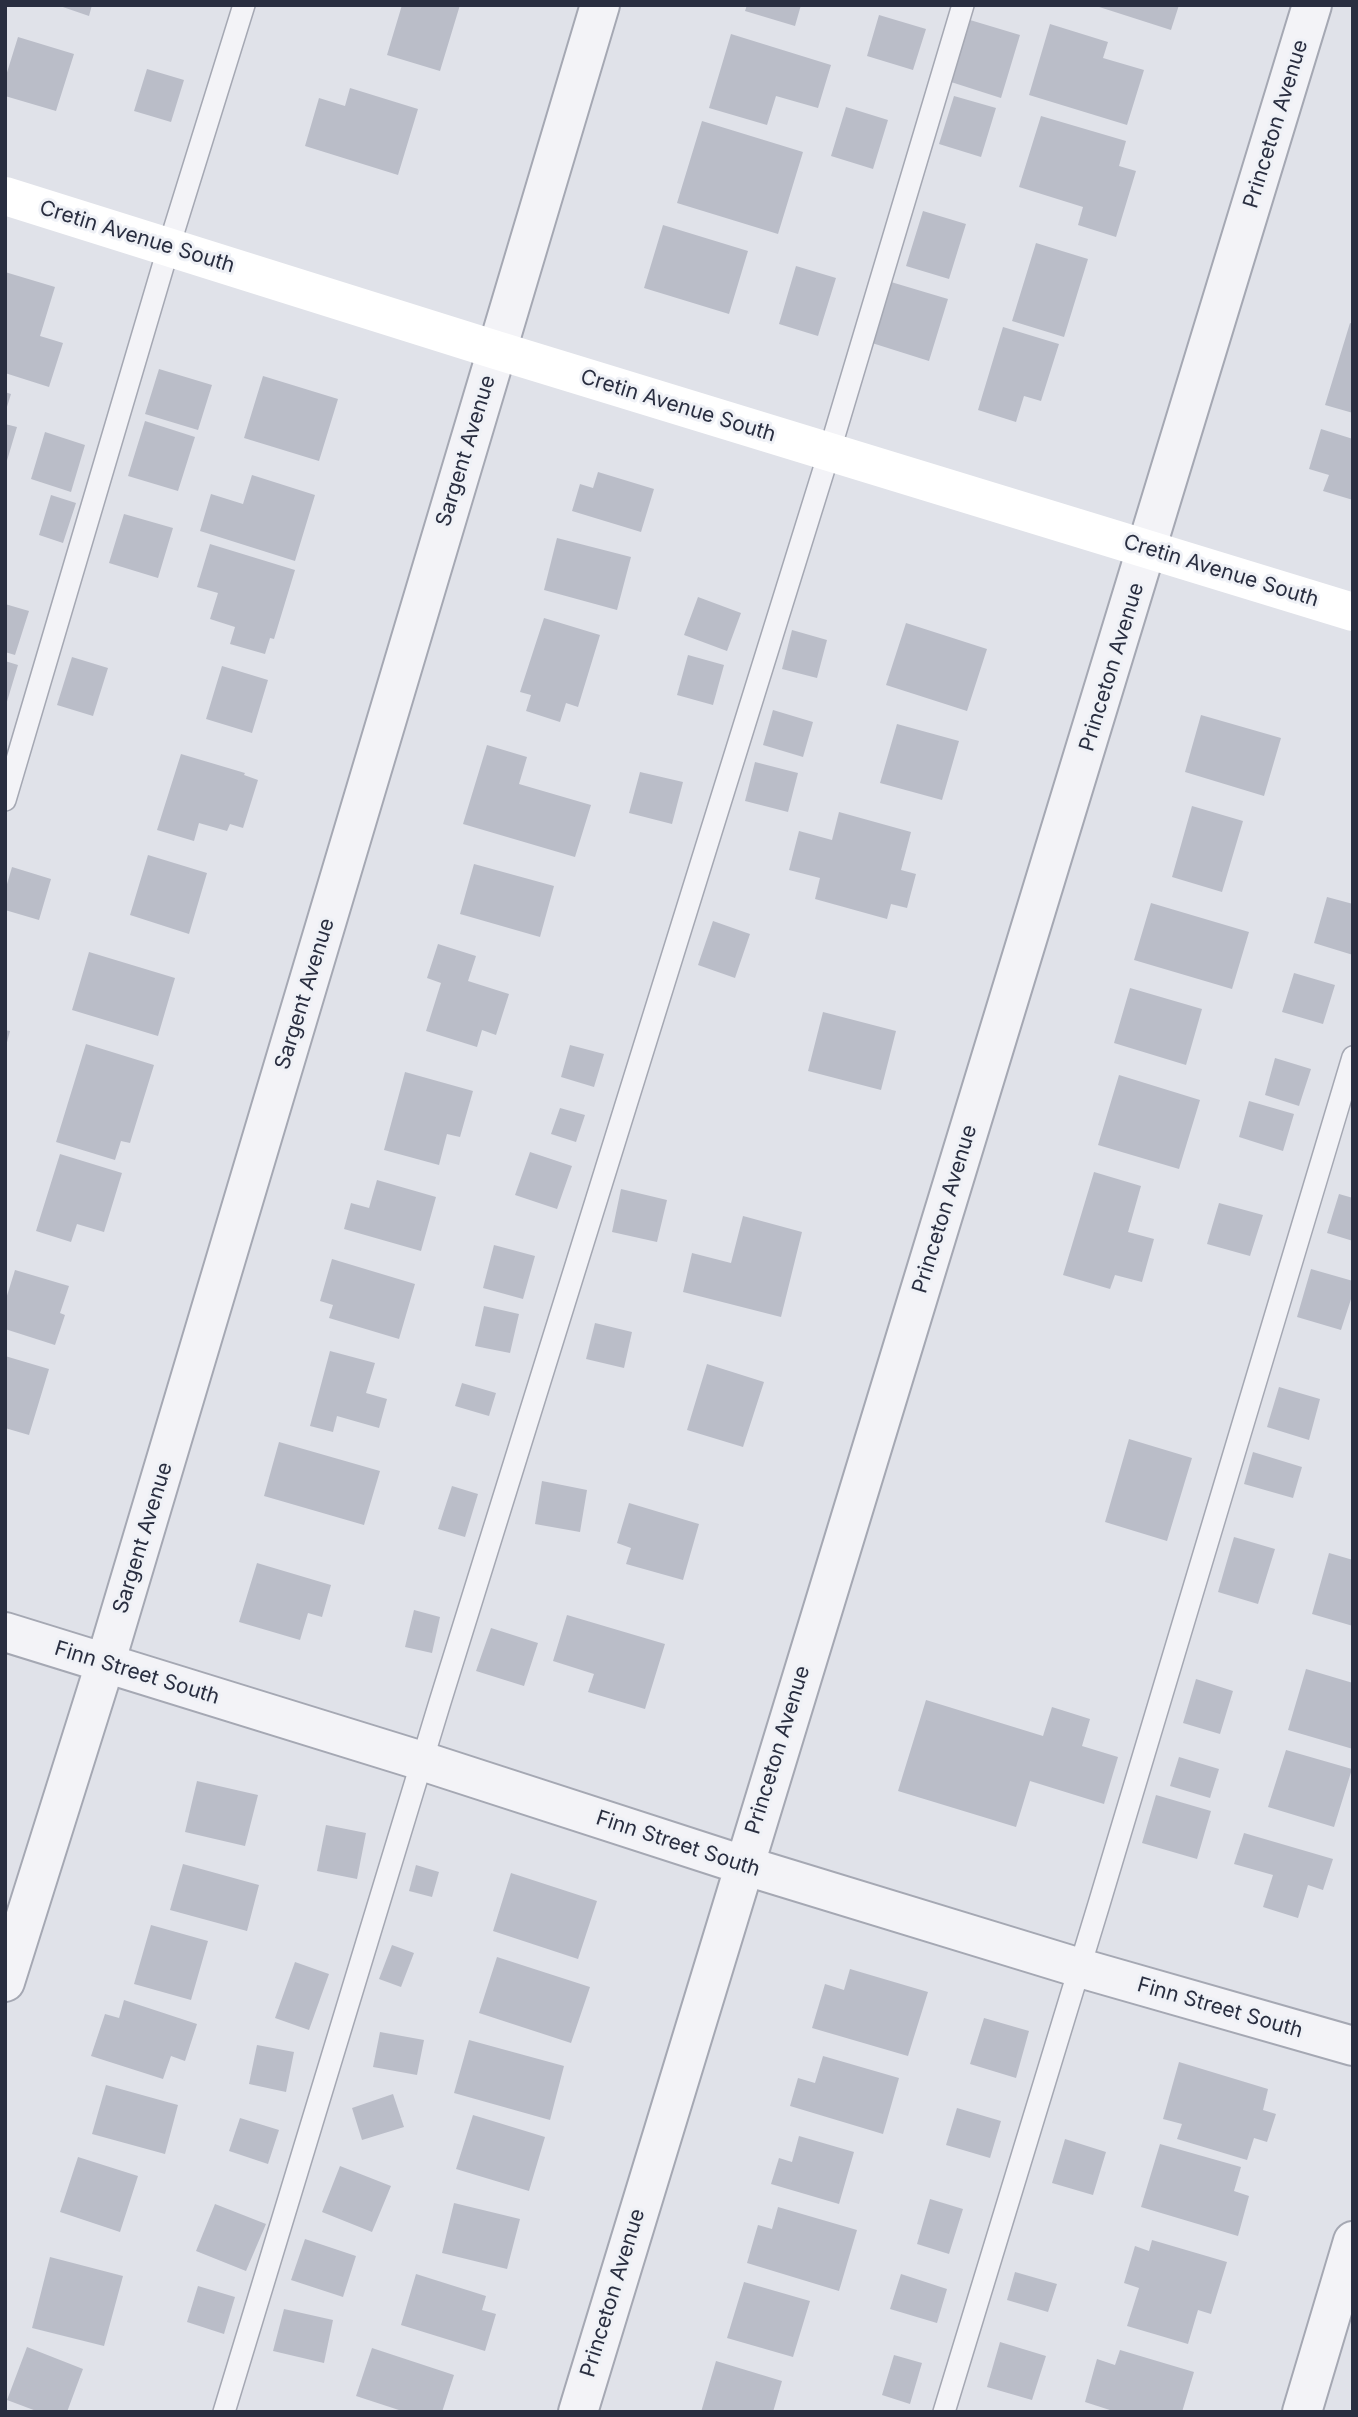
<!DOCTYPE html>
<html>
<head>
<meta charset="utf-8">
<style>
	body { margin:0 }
	#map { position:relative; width:1358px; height:2417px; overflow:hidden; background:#e0e2e9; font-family:Inter,sans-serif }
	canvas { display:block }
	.frame { position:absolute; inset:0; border:7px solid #292e40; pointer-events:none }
</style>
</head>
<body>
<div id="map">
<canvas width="1358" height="2417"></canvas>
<div class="frame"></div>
</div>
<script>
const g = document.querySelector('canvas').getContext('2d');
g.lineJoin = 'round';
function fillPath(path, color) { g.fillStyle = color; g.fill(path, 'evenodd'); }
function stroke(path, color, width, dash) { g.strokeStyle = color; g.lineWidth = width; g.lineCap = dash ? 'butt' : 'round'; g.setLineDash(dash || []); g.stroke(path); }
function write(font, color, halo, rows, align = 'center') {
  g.font = font + ' Inter,sans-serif'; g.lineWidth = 6; g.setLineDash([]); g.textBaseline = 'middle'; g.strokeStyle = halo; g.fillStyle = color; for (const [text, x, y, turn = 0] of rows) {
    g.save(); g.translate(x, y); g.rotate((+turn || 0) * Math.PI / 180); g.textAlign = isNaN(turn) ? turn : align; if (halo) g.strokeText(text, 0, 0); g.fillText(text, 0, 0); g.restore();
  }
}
const building = new Path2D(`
	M57 5H92L89 16Z
	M402 5H460L440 71 387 55Z
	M747 5H801L795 26 745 11Z
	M1093 5H1179L1171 30Z
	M879 15 926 29 913 70 867 56Z
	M970 20 1020 35 1001 98 951 82Z
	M1050 24 1108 42 1103 58 1144 70 1127 125 1029 95Z
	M731 34 831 65 818 108 776 96 767 125 709 108Z
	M18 37 74 54 56 111 5 96V79Z
	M147 69 184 80 171 122 134 111Z
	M350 88 418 109 398 175 305 146 319 98 345 106Z
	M954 96 996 108 981 157 939 144Z
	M846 107 888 120 873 169 831 156Z
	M1041 116 1126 141 1119 166 1136 171 1116 237 1078 225 1083 207 1019 187Z
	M702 121 803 152 778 234 677 203Z
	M923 211 966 224 949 279 906 266Z
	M663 225 748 251 729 314 644 288Z
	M1036 243 1088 259 1064 337 1012 321Z
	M796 266 836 278 818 336 779 324Z
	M5 272 55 287 40 336 63 343 49 387 5 373Z
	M891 282 948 299 929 361 872 343Z
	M1350 323 1353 324V413L1325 405Z
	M1003 327 1059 344 1041 401 1024 396 1016 422 978 410Z
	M159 369 212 385 198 430 145 414Z
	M263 376 338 399 319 461 244 438Z
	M5 392 11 394 6 410H5Z
	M145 421 195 437 178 491 128 476Z
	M5 424 17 427 6 464H5Z
	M1321 429 1353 439V500L1323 491 1329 475 1309 469Z
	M45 432 85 445 71 492 31 479Z
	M598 472 654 489 641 532 572 511 580 484 593 488Z
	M252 475 315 495 295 561 200 531 211 494 243 504Z
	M51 495 76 503 63 543 39 535Z
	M124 514 173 528 158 578 109 563Z
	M557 538 631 557 617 610 544 590Z
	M210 544 295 570 274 639 270 638 265 654 230 644 235 627 210 619 218 593 197 587Z
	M698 597 741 613 727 651 684 635Z
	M5 604 29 611 15 655 5 652Z
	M544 618 600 635 578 707 566 703 560 722 526 711 531 695 520 692Z
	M906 623 987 649 967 711 886 685Z
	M792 630 827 640 817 678 782 669Z
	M688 655 724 665 713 705 677 695Z
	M72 657 108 668 93 716 57 705Z
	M5 661 18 665 6 705H5Z
	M222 666 268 680 252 733 206 719Z
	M773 710 813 722 803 757 763 745Z
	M1201 715 1281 738 1264 796 1185 772Z
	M897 724 959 741 942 800 880 783Z
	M487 745 527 757 519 784 591 805 575 857 463 824Z
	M181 754 245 773 244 775 258 780 243 828 230 824 227 831 199 823 194 841 157 830Z
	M755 762 798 773 788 812 745 801Z
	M640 772 683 782 672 824 629 813Z
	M1192 806 1243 821 1222 892 1172 877Z
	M839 812 911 832 901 870 916 874 907 908 891 904 887 919 815 899 820 878 789 870 799 831 832 840Z
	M148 855 207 873 189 934 130 915Z
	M474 864 554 886 540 937 460 914Z
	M12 867 51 879 39 920 5 910V891Z
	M1327 897 1353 904V955L1314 943Z
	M1151 903 1249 932 1232 989 1134 960Z
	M713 921 750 934 735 978 698 965Z
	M438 944 476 956 468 981 509 994 496 1035 482 1030 477 1047 426 1031 441 983 427 978Z
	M89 952 175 978 158 1036 72 1010Z
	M1294 973 1335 985 1323 1024 1282 1012Z
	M1130 988 1202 1009 1186 1065 1114 1043Z
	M823 1012 896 1031 881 1090 808 1071Z
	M5 1030 10 1031 6 1046H5Z
	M86 1044 154 1065 130 1143 121 1141 115 1160 56 1142Z
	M570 1045 604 1054 594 1087 561 1077Z
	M1275 1058 1311 1069 1299 1106 1265 1095Z
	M405 1072 473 1091 460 1137 447 1134 439 1165 384 1150Z
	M1119 1075 1200 1100 1179 1169 1098 1145Z
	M1249 1101 1294 1114 1283 1151 1239 1137Z
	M560 1108 585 1115 576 1142 551 1134Z
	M530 1152 572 1166 557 1209 515 1195Z
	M60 1154 122 1173 104 1232 77 1224 71 1242 36 1231Z
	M1094 1172 1141 1186 1128 1232 1154 1239 1142 1282 1115 1275 1110 1289 1063 1275Z
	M377 1180 436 1197 421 1251 344 1229 351 1203 369 1208Z
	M621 1189 667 1200 657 1242 612 1232Z
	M1339 1194 1353 1198V1241L1327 1233Z
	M1219 1203 1263 1215 1250 1256 1207 1244Z
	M743 1216 802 1232 781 1317 683 1292 692 1253 731 1263Z
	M494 1245 535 1256 523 1299 483 1288Z
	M332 1259 415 1284 399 1339 329 1318 333 1305 320 1301Z
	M1311 1269 1353 1281V1293L1341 1330 1297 1317Z
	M15 1270 69 1286 60 1313 65 1315 55 1345 5 1329V1302Z
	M484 1306 519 1314 510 1353 475 1346Z
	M595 1323 632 1332 624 1368 586 1359Z
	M330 1351 375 1363 366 1393 387 1399 379 1428 337 1416 333 1432 310 1426Z
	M5 1356 49 1369 29 1435 5 1428Z
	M707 1364 764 1382 743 1447 687 1430Z
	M462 1383 496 1393 489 1416 455 1406Z
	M1279 1387 1320 1399 1309 1440 1267 1427Z
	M1129 1439 1192 1458 1167 1541 1105 1522Z
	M279 1442 380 1471 364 1525 264 1496Z
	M1253 1452 1302 1467 1293 1498 1244 1484Z
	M542 1481 587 1490 580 1532 535 1524Z
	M452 1486 478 1494 465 1537 438 1529Z
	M629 1503 699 1524 683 1580 626 1564 631 1548 617 1543Z
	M1234 1537 1275 1549 1258 1604 1218 1592Z
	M1329 1553 1353 1560V1626L1312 1614Z
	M257 1563 331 1585 322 1617 308 1613 300 1640 239 1622Z
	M414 1610 440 1617 432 1653 405 1647Z
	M567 1615 665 1644 645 1709 588 1692 594 1674 553 1661Z
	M491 1628 538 1643 524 1686 476 1671Z
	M1306 1669 1353 1683V1749L1288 1730Z
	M1196 1679 1233 1691 1220 1734 1183 1723Z
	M926 1700 1043 1736 1052 1707 1090 1719 1082 1746 1118 1757 1104 1804 1030 1781 1016 1827 898 1791Z
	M1286 1750 1352 1769 1334 1827 1268 1807Z
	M1179 1757 1219 1769 1210 1798 1170 1786Z
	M197 1781 258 1795 245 1846 185 1832Z
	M1156 1795 1211 1811 1197 1859 1142 1843Z
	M326 1825 366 1833 357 1879 317 1871Z
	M1244 1833 1333 1859 1323 1890 1308 1885 1298 1918 1263 1907 1273 1875 1234 1864Z
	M183 1864 259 1885 247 1931 170 1910Z
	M416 1865 439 1872 432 1897 409 1891Z
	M511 1873 597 1901 578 1959 493 1931Z
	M151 1925 208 1941 191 2000 134 1984Z
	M392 1945 414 1953 401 1987 379 1979Z
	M497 1957 590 1987 571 2043 479 2013Z
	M295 1962 329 1974 309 2030 275 2018Z
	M850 1969 928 1992 908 2056 812 2028 825 1984 844 1990Z
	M124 2000 197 2024 185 2061 171 2056 163 2079 91 2056 105 2014 119 2018Z
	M984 2018 1029 2031 1016 2078 970 2064Z
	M380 2032 424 2040 417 2075 373 2067Z
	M469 2040 564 2066 550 2120 454 2093Z
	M257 2045 294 2052 286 2092 249 2084Z
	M823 2056 899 2078 883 2134 790 2106 798 2078 815 2083Z
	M1179 2062 1268 2089 1263 2110 1276 2114 1267 2142 1254 2138 1247 2160 1177 2139 1182 2124 1163 2119Z
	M106 2085 178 2105 165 2154 92 2134Z
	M393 2094 404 2127 362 2140 352 2108Z
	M957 2108 1001 2121 990 2158 946 2145Z
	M473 2115 545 2137 529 2191 456 2169Z
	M240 2118 279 2130 268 2164 229 2151Z
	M799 2136 854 2152 839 2204 771 2184 779 2158 792 2162Z
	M1065 2139 1106 2152 1093 2195 1052 2183Z
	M1160 2144 1241 2167 1234 2191 1249 2196 1238 2236 1141 2207Z
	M78 2157 138 2176 120 2232 60 2212Z
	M340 2166 391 2186 372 2232 322 2212Z
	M930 2199 963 2209 949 2254 917 2244Z
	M454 2203 520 2219 507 2269 442 2253Z
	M215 2204 266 2224 246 2271 196 2251Z
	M778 2207 857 2230 839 2291 747 2263 758 2225 772 2229Z
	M305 2239 356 2256 343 2297 291 2280Z
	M1152 2240 1227 2262 1211 2314 1198 2310 1188 2344 1127 2326 1139 2288 1124 2283 1135 2246 1149 2251Z
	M50 2257 123 2276 104 2346 32 2328Z
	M1015 2272 1057 2284 1048 2312 1007 2300Z
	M416 2274 486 2296 482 2310 496 2314 485 2351 401 2325Z
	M901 2274 947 2289 937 2323 890 2309Z
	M744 2282 810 2301 793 2357 727 2338Z
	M198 2286 235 2297 224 2334 187 2322Z
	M284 2309 333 2320 324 2363 273 2351Z
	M1000 2342 1046 2356 1032 2400 987 2387Z
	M27 2347 83 2369 67 2412H39L7 2400Z
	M372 2348 454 2375 442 2412H405L356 2396Z
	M1120 2350 1194 2372 1182 2412H1116L1085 2402 1097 2359 1115 2365Z
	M894 2355 922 2363 910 2404 882 2395Z
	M716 2361 782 2381 773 2412H701Z`);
const service = new Path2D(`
	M5 800 169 246 244 5
	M224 2412 440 1702 829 453 963 5
	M944 2412 1099 1904 1353 1057`);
const minor = new Path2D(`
	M5 1632 422 1761 743 1865 1080 1968 1353 2046
	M5 1982 105 1664 600 5
	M578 2412C820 1609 1070 808 1312 5
	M1302 2412 1353 2241`);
const secondary = new Path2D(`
	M5 196 496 350 1353 612`);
const streetNames = [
	["Princeton Avenue",1276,124,-73],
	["Cretin Avenue South",137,237,17],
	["Cretin Avenue South",678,406,17],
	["Sargent Avenue",466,451,-73],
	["Cretin Avenue South",1221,571,17],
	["Princeton Avenue",1112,667,-73],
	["Sargent Avenue",305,994,-73],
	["Princeton Avenue",945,1209,-73],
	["Sargent Avenue",143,1538,-73],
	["Finn Street South",137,1673,17],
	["Princeton Avenue",778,1750,-73],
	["Finn Street South",678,1844,18],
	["Finn Street South",1220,2008,16],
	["Princeton Avenue",613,2293,-73]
];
fillPath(building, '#babdc8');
stroke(service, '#a5a8b3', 24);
stroke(minor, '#a5a8b3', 42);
stroke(service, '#f3f3f7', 21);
stroke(minor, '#f3f3f7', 38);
stroke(secondary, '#fff', 38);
write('21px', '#292e40', '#eff1f6', streetNames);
</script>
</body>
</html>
